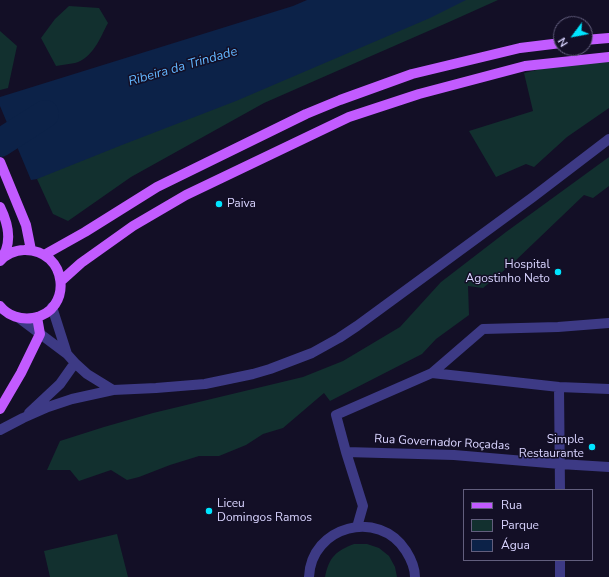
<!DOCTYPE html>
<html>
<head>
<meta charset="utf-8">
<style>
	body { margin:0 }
	#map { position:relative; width:609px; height:577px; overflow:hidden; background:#130f26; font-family:"Nunito Sans",sans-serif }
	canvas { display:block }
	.legend { position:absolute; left:463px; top:489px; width:130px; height:72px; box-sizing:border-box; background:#130f26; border:1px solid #625e7d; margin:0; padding:5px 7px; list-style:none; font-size:12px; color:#d9d4ff }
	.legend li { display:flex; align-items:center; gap:8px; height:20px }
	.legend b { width:20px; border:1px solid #625e7d }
	.north { position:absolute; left:553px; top:16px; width:40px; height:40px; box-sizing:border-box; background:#130f26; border:1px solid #625e7d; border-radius:50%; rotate:238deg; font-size:11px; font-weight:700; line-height:16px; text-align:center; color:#d9d4ff }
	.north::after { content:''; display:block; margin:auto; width:14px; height:18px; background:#00e5ff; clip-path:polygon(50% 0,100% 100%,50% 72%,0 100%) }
</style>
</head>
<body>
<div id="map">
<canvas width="609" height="577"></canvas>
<ul class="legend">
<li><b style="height:5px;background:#c25bff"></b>Rua</li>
<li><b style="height:11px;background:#12302f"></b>Parque</li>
<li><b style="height:11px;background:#0c2248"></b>Água</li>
</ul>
<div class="north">N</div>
</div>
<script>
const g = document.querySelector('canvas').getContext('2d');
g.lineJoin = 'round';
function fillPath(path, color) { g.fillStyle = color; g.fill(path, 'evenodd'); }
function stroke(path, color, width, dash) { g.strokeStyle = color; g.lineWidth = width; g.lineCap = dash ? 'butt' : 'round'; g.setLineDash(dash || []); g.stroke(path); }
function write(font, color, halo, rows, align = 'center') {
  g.font = font + ' "Nunito Sans",sans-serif'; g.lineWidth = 3; g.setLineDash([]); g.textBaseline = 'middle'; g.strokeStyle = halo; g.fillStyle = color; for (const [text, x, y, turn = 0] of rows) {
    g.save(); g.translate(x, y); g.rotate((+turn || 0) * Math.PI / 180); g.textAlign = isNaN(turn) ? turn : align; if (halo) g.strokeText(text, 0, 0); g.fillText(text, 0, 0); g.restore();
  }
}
const green = new Path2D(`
	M405 0H498L449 22 378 53 264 103 131 177 68 221 53 214 37 179 105 131Z
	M69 6 99 8 108 23C100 38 93 58 75 63 69 64 62 65 56 66L41 38 55 19Z
	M0 31 17 46 8 88 0 90Z
	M602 55H609V108L567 137 534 167 526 164 496 177 469 131 533 111 524 73Z
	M609 157V186L593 198 584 195 514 262 483 288 468 286 469 315 436 339 422 354 330 401 324 393 283 428 263 434 246 445 219 456H199L170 465 139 477 127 480 111 470 79 481 70 470H47L60 441 104 427 153 413 303 377 343 361 400 327 441 282 506 232Z
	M117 534 128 577H50L44 551Z
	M354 544H367L379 548 389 556 395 567 397 577H325C329 557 336 551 354 544Z`);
const water = new Path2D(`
	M307 0H466L430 18 236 101 122 145 37 179 31 180 0 106V97L293 6Z`);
const river = new Path2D(`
	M0 143 45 114`);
const minor = new Path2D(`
	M52 307 67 354
	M19 318 67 354 76 364 87 374 113 390
	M432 373 559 387 609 389
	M559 387 560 490
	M29 413 60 384 72 367 76 364
	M0 430 23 418 48 407 72 399 113 390 156 388 205 384 253 374 270 369 312 353 339 338 357 326 533 197 609 139
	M346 452 454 455 560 464 609 467
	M357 527 363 506 346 452 336 415 432 373 483 329 558 327 609 323
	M309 577C311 526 379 508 406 551 411 559 415 568 415 577
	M560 577V560`);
const major = new Path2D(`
	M585 40 609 38
	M0 162 26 225 31 250
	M0 207C6 219 11 236 6 250 5 253 2 256 1 258
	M44 255 85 232 157 187 306 114 340 100 412 74 520 48 561 43
	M0 261C5 255 15 250 24 250 68 249 74 311 33 318 21 320 8 316 0 306
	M61 281 81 263 133 226 186 195 349 117 419 94 525 66 609 57
	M0 409 21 373 40 334 37 317`);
const markers = [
	[219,204,4,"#00e5ff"],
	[558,272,4,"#00e5ff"],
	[592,447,4,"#00e5ff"],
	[209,511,4,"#00e5ff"]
];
const poiNames = [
	["Paiva",227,204],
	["Hospital",550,265,"right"],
	["Agostinho Neto",550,279,"right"],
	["Simple",584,440,"right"],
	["Restaurante",584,454,"right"],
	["Liceu",217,504],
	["Domingos Ramos",217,518]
];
const streetNames = [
	["Rua Governador Roçadas",442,443,3]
];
const waterNames = [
	["Ribeira da Trindade",183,67,-16]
];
fillPath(green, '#12302f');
fillPath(water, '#0c2248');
stroke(river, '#0c2248', 28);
stroke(minor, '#3d3a85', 10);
stroke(major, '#c25bff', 10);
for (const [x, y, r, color] of markers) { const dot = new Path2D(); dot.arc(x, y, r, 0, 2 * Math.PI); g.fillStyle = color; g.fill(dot); stroke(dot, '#130f26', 1.5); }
write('12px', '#d9d4ff', '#130f26', poiNames, 'left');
write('12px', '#d9d4ff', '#130f26', streetNames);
write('italic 13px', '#62b6ff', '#130f26', waterNames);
</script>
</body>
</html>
